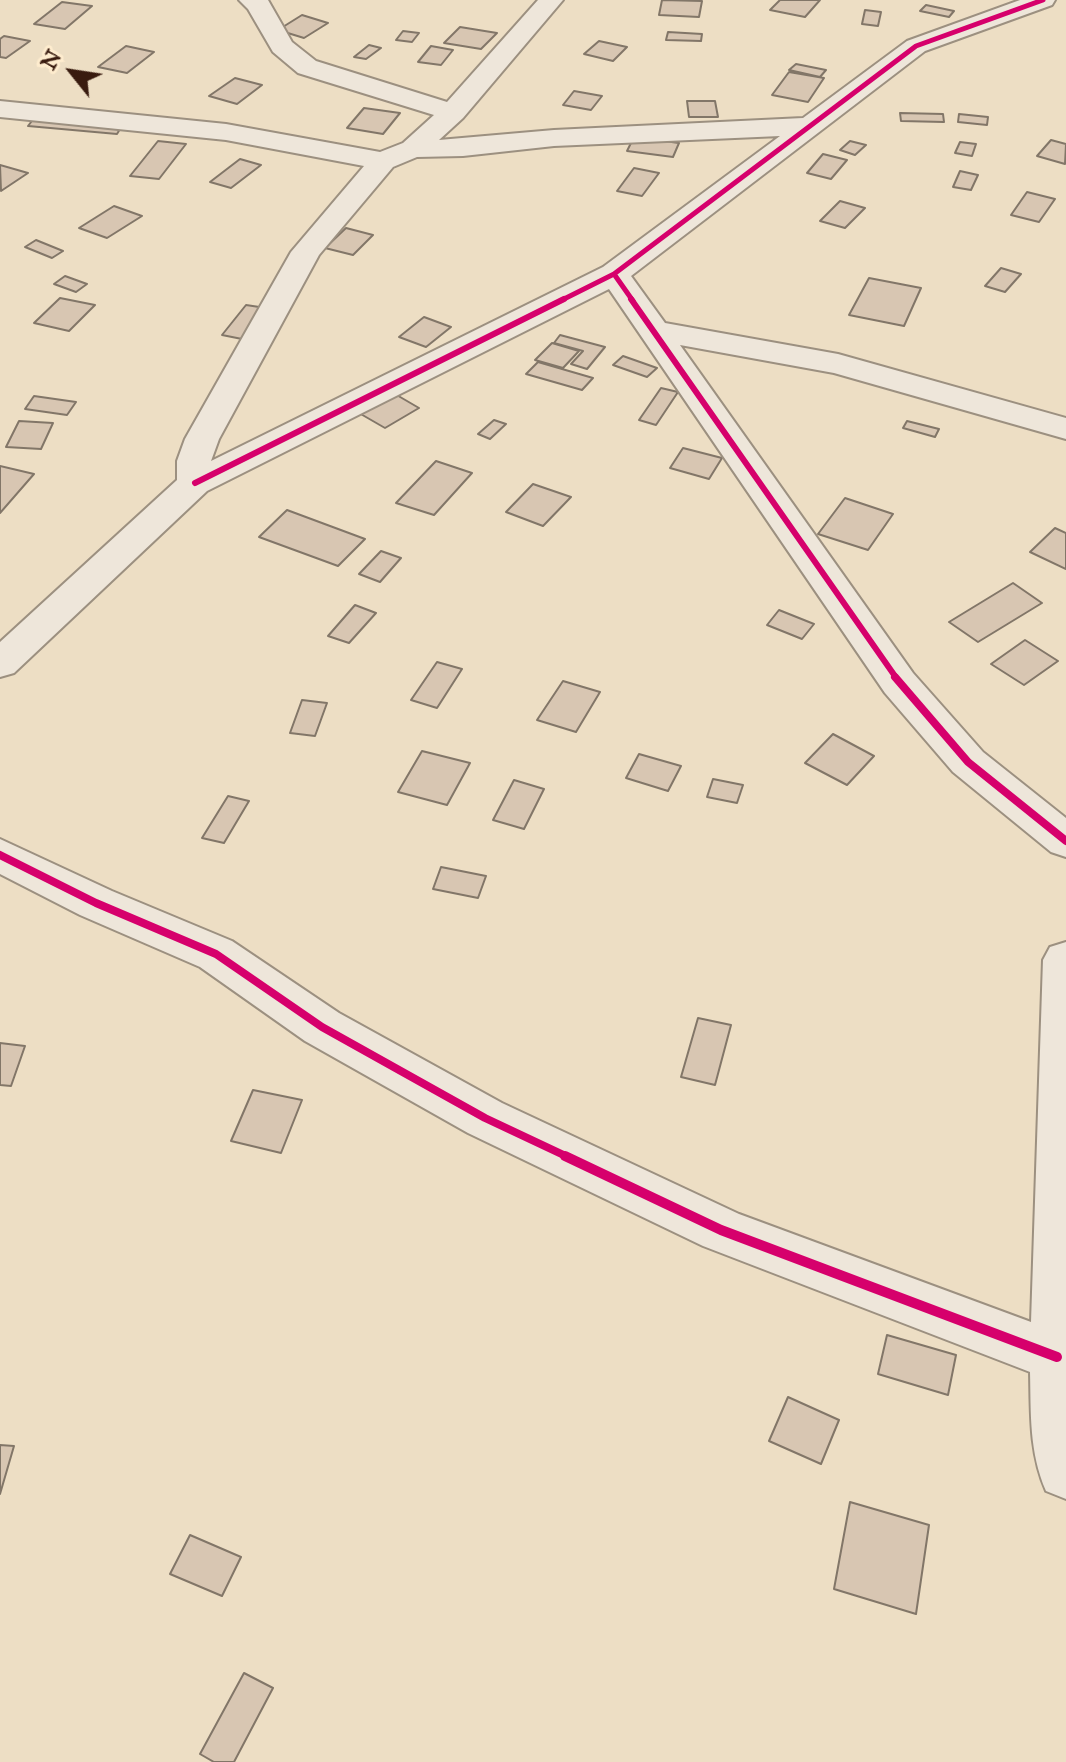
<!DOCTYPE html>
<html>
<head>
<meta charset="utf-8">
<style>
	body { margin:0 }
	#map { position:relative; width:1066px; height:1762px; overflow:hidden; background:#eddec4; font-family:"IM FELL Great Primer",serif }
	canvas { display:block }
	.north { position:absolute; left:32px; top:32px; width:80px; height:80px; -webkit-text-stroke:6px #feecce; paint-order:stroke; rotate:300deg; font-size:22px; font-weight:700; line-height:32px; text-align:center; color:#391b0f }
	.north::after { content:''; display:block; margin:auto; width:28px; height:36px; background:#391b0f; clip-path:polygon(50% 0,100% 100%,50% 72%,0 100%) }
</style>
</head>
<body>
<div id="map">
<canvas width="1066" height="1762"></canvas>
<div class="north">N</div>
</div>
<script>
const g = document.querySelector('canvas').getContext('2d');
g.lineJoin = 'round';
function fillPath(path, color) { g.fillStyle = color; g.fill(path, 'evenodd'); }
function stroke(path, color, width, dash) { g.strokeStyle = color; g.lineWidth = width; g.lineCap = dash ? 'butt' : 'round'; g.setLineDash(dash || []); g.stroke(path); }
const building = new Path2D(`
	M662 0 702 1 699 17 659 15Z
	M780 0H820L805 17 770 10Z
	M62 2 92 6 65 29 34 24Z
	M926 5 954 11 949 17 920 11Z
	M865 10 881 12 878 26 862 24Z
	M302 15 328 23 304 38 278 30Z
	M460 27 497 33 481 49 444 43Z
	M403 31 419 33 412 42 396 40Z
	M668 32 702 34 701 41 666 40Z
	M4 36 30 41 6 58 0 57V39Z
	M599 41 627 47 613 61 584 54Z
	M369 45 381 48 366 59 354 57Z
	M126 46 154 52 127 73 98 67Z
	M431 46 453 50 441 65 418 62Z
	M796 64 826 70 820 77 789 70Z
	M789 72 824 78 808 102 772 95Z
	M235 78 262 85 237 104 209 96Z
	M574 91 602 96 591 110 563 105Z
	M687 101H715L718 117H689Z
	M364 108 400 113 383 134 347 128Z
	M900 113 943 114 944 122 901 121Z
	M959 114 988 117 987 125 958 122Z
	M35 117 123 124 117 134 28 126Z
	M634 137 679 143 673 157 627 151Z
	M1051 140 1066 144 1065 164 1037 156Z
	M158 141 186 144 159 179 130 176Z
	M850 141 866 145 855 155 840 150Z
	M960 142 976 144 972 156 955 153Z
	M823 154 847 160 831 179 807 173Z
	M240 159 261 165 231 188 210 182Z
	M0 165 28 173 1 191Z
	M634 168 659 173 642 196 617 191Z
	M960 171 978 175 971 190 953 187Z
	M1027 192 1055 199 1039 222 1011 215Z
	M840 201 865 208 845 228 820 221Z
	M114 206 142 216 107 238 79 228Z
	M346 228 373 235 353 255 325 248Z
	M36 240 63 251 52 258 25 247Z
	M1001 268 1021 274 1005 292 985 286Z
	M65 276 87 284 76 292 54 284Z
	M869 278 921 288 904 326 849 315Z
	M60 298 95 305 69 331 34 323Z
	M246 305 266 308 242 339 222 335Z
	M424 317 451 327 426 347 399 337Z
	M560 335 605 347 587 369 571 364 583 351 554 343Z
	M552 343 579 351 563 368 535 360Z
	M623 356 657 368 647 377 613 365Z
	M538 362 593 378 582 390 526 374Z
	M661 388 678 392 656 425 639 420Z
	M395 394 419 408 385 428 359 413Z
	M34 396 76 402 67 415 25 409Z
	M494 420 506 424 490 439 478 434Z
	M19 421 53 423 41 449 6 447Z
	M907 421 939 429 935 437 903 428Z
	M683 448 722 458 709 479 670 468Z
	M436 461 472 473 434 515 396 503Z
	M0 466 34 474 0 513Z
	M533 484 571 497 543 526 506 512Z
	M845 498 893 514 868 550 818 534Z
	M287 510 365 539 338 566 259 537Z
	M1055 528 1066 533V569L1030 552Z
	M381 551 401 558 380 582 359 574Z
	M1013 583 1042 603 978 642 949 622Z
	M355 605 376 613 349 643 328 636Z
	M779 610 814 624 802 639 767 625Z
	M1025 640 1058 661 1024 685 991 664Z
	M437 662 462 669 437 708 411 700Z
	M563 681 600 692 576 732 537 720Z
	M302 700 327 703 315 736 290 733Z
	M833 734 874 756 847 785 805 763Z
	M422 751 470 763 447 805 398 792Z
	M639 754 681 766 668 791 626 778Z
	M713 779 743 785 737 803 707 797Z
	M514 780 544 789 524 829 493 820Z
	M228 796 249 801 224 843 202 838Z
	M441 867 486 876 478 898 433 889Z
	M698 1018 731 1025 715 1085 681 1077Z
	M0 1043 25 1046 11 1086 0 1085Z
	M253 1090 302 1100 281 1153 231 1141Z
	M887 1335 956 1355 948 1395 878 1374Z
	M788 1397 839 1420 821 1464 769 1441Z
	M0 1445 14 1446 0 1494Z
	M850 1502 929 1525 916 1614 834 1589Z
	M190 1535 241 1557 222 1596 170 1574Z
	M244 1673 273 1688 234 1762H214L200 1754Z`);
const minor = new Path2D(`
	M239 0H268L292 42 316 61 447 102 538 0H563L463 118 439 140 554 130 803 118 907 41 1020 0H1055L1052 5 925 51 631 276 665 323 838 354 1066 418V439L834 373 680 345 913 673 983 752 1066 818V857L1051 852 953 772 885 693 609 289 207 491 14 673 0 677V642L177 480V461L185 439 291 252 364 166 226 140 0 117V101L226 124 380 152 403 143 434 115 298 73 273 52 248 9ZM780 136 603 267 211 461 219 439 319 255 393 167 417 157 463 156 554 146Z
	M0 839 112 891 232 941 339 1013 502 1103 739 1214 1031 1322 1043 960 1050 947 1066 942V1499L1046 1491C1029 1452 1031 1413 1030 1372L703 1246 468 1133 305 1041 200 967 80 915 0 874Z`);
const cyclewayFar3 = new Path2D(`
	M614 274 633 301
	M560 301 614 274 916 46 1043 0`);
const cyclewayFar2 = new Path2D(`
	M631 299 897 679
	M195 483 564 299`);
const cyclewayFar1 = new Path2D(`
	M895 677 968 762 1066 841
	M0 855 96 903 216 954 322 1027 485 1118 570 1158`);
const cycleway = new Path2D(`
	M565 1156 721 1230 1057 1357`);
fillPath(building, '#d8c6b2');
stroke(building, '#827668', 2);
stroke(minor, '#9c9080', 4);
fillPath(minor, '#eee6da');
stroke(cyclewayFar3, '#d6006c', 5);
stroke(cyclewayFar2, '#d6006c', 6);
stroke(cyclewayFar1, '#d6006c', 8);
stroke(cycleway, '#d6006c', 10);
</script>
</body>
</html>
